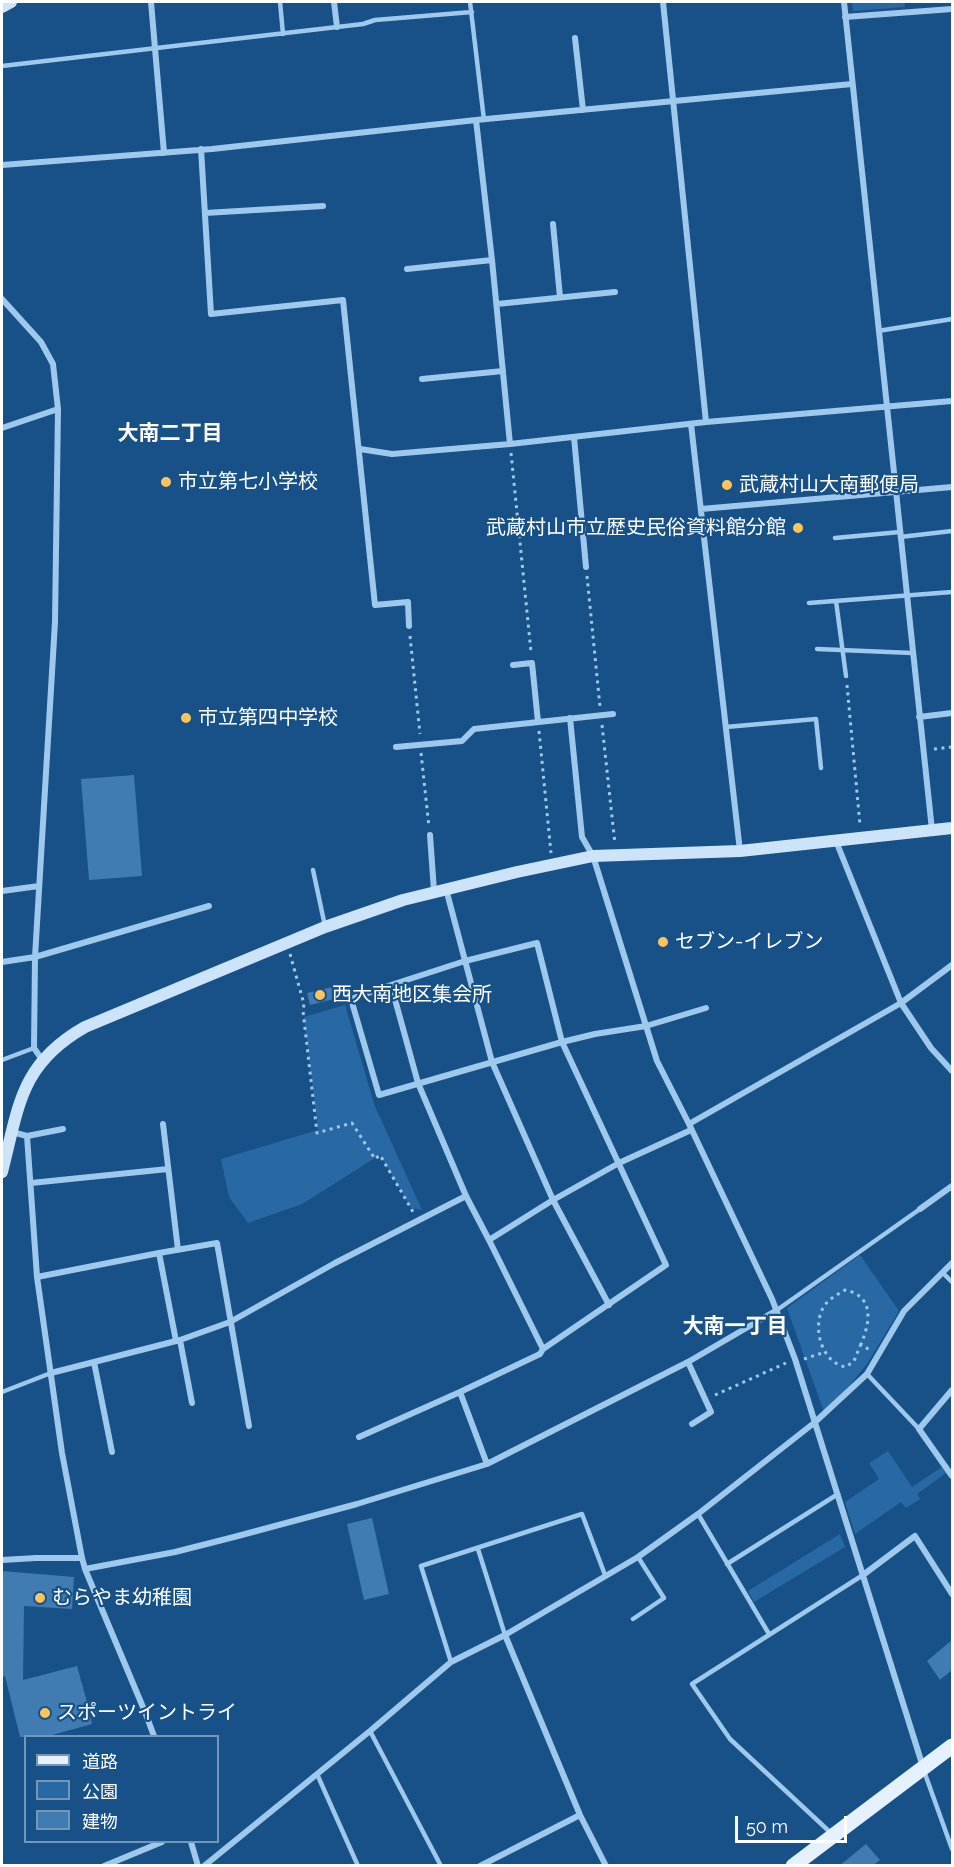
<!DOCTYPE html>
<html>
<head>
<meta charset="utf-8">
<style>
	body { margin:0 }
	#map { position:relative; width:954px; height:1867px; overflow:hidden; background:#185187; font-family:Raleway,"Noto Sans JP",sans-serif }
	canvas { display:block }
	.frame { position:absolute; inset:0; border:3px solid #fff; pointer-events:none }
	.legend { position:absolute; left:24px; top:1735px; width:195px; height:108px; box-sizing:border-box; background:#185187; border:2px solid #7497b7; margin:0; padding:8px 10px; list-style:none; font-size:18px; color:#fff }
	.legend li { display:flex; align-items:center; gap:12px; height:30px }
	.legend b { width:30px; border:2px solid #7497b7 }
	.scale { position:absolute; left:735px; top:1816px; width:112px; height:27px; box-sizing:border-box; border:3px solid #fff; border-top:0; padding-left:8px; font-size:18px; line-height:21px; white-space:nowrap; color:#fff; -webkit-text-stroke:4px #185187; paint-order:stroke }
</style>
</head>
<body>
<div id="map">
<canvas width="954" height="1867"></canvas>
<div class="frame"></div>
<ul class="legend">
<li><b style="height:8px;background:#e5f1ff"></b>道路</li>
<li><b style="height:16px;background:#2869a5"></b>公園</li>
<li><b style="height:16px;background:#407bb1"></b>建物</li>
</ul>
<div class="scale">50 m</div>
</div>
<script>
const g = document.querySelector('canvas').getContext('2d');
g.lineJoin = 'round';
function fillPath(path, color) { g.fillStyle = color; g.fill(path, 'evenodd'); }
function stroke(path, color, width, dash) { g.strokeStyle = color; g.lineWidth = width; g.lineCap = dash ? 'butt' : 'round'; g.setLineDash(dash || []); g.stroke(path); }
function write(font, color, halo, rows, align = 'center') {
  g.font = font + ' Raleway,"Noto Sans JP",sans-serif'; g.lineWidth = 4.5; g.setLineDash([]); g.textBaseline = 'middle'; g.strokeStyle = halo; g.fillStyle = color; for (const [text, x, y, turn = 0] of rows) {
    g.save(); g.translate(x, y); g.rotate((+turn || 0) * Math.PI / 180); g.textAlign = isNaN(turn) ? turn : align; if (halo) g.strokeText(text, 0, 0); g.fillText(text, 0, 0); g.restore();
  }
}
const green = new Path2D(`
	M852 2H904L905 7 853 11Z
	M345 1005 374 1104 422 1210 411 1208 380 1155 302 1204 248 1223 229 1197 221 1159 318 1130 304 1017Z
	M860 1255 899 1311 867 1364 841 1396 824 1412 787 1308Z
	M888 1451 912 1487 942 1467 946 1473 917 1494 920 1499 906 1508 901 1502 855 1534 845 1502 879 1479 869 1463Z
	M840 1534 845 1547 754 1602 748 1591Z`);
const building = new Path2D(`
	M134 775 142 876 89 880 81 779Z
	M332 987 334 999 310 1005 307 993Z
	M372 1518 389 1594 364 1600 347 1524Z
	M2 1571 74 1577 72 1609 24 1606 23 1680 77 1666 87 1702 93 1701 97 1714 90 1716 92 1724 45 1737H20L5 1676 2 1677Z
	M952 1640V1670L940 1680 927 1661Z
	M866 1844 880 1860 872 1866H839Z`);
const path = new Path2D(`
	M511 453 531 652
	M587 576 600 707
	M410 636 420 734
	M847 685 860 825
	M602 725 615 844
	M539 731 551 853
	M934 749 952 747
	M421 753 429 827
	M290 954 304 1004 303 1011 317 1133 352 1123 375 1159 380 1155 413 1212
	M861 1344 854 1361 846 1367C822 1363 812 1329 823 1308 828 1299 837 1295 845 1290 875 1296 870 1323 861 1344L871 1351
	M804 1359 825 1352
	M715 1395 786 1363`);
const lane = new Path2D(`
	M280 2 283 34
	M470 2 484 120
	M2 66 363 24 375 20 472 12
	M878 331 952 319
	M900 537 952 531
	M835 538 900 532
	M836 601 846 676
	M809 603 952 592
	M817 649 912 653
	M726 727 816 719 821 768
	M313 870 325 926
	M2 1060 34 1048
	M943 1273 952 1282
	M777 1310 920 1209
	M867 1374 919 1429
	M2 1392 51 1373
	M698 1514 769 1634
	M478 1549 505 1635
	M727 1564 838 1494
	M633 1619 664 1598 638 1557
	M451 1662 421 1566 582 1514 605 1575
	M370 1731 441 1866
	M924 1771 952 1849
	M317 1774 358 1866
	M832 1834 730 1739 692 1684 863 1575`);
const street = new Path2D(`
	M151 2 164 153
	M334 2 337 27
	M663 2 706 422
	M844 2 932 830
	M845 17 952 9
	M575 38 583 110
	M476 120 492 260 510 444
	M201 149 211 314 343 300 375 605 408 602 409 626
	M2 165 212 149 476 120 852 84
	M205 213 323 206
	M553 224 560 297
	M407 269 492 260
	M2 299 41 342 53 364 58 409 55 622 35 957 34 1048 43 1061
	M497 304 615 292
	M422 379 503 371
	M691 424 740 851
	M2 428 58 409
	M574 437 586 567
	M360 449 392 454 510 444 706 422 952 401
	M701 509 952 487
	M513 665 532 663 538 722
	M919 717 952 713
	M570 718 582 837 593 856 657 1061 689 1124 772 1299 795 1359 923 1767
	M396 747 462 741 474 729 613 714
	M430 835 434 891
	M836 841 901 1003 931 1048 952 1071
	M446 889 492 1062 553 1200 609 1305
	M2 891 39 886
	M2 962 35 957 209 906
	M391 985 351 999 379 1095 562 1042 595 1034 646 1026 706 1008
	M163 1124 178 1250
	M689 1124 901 1003 952 965
	M12 1132 27 1136 37 1277 62 1453 82 1558 85 1569 145 1712 154 1736
	M27 1136 63 1129
	M31 1183 168 1169
	M920 1209 952 1186
	M489 1240 543 1349
	M37 1277 159 1253
	M180 1340 192 1403
	M176 1341 159 1253 217 1243 249 1426
	M94 1362 112 1452
	M688 1362 711 1412 692 1424
	M51 1373 180 1340 230 1322 335 1263 466 1196
	M952 1390 919 1429 952 1476
	M460 1392 487 1464
	M359 1437 460 1392 540 1354 543 1349 666 1265 562 1042 537 943 465 961 391 985 418 1083 466 1196 489 1240 553 1200 619 1163 691 1130
	M2 1560 36 1558H82
	M85 1569 175 1552 234 1537 357 1504 487 1464 688 1362 777 1310
	M863 1575 915 1536 952 1594
	M505 1635 580 1815 606 1866
	M191 1842 198 1866
	M104 1866 162 1842
	M204 1866 370 1731 451 1662 505 1635 638 1557 698 1514 814 1423 867 1374 904 1311 952 1263
	M480 1866 580 1815`);
const secondary = new Path2D(`
	M2 7 11 2
	M2 1172C19 1106 20 1064 85 1027L325 927 403 900 517 872 593 856 740 851 952 828`);
const primary = new Path2D(`
	M793 1866 952 1746`);
const markers = [
	[166,482,6,"#ffc35b"],
	[727,485,6,"#ffc35b"],
	[798,528,6,"#ffc35b"],
	[186,718,6,"#ffc35b"],
	[663,942,6,"#ffc35b"],
	[320,995,6,"#ffc35b"],
	[40,1598,6,"#ffc35b"],
	[45,1713,6,"#ffc35b"]
];
const poiNames = [
	["市立第七小学校",178,482],
	["武蔵村山大南郵便局",739,485],
	["武蔵村山市立歴史民俗資料館分館",786,528,"right"],
	["市立第四中学校",198,718],
	["セブン-イレブン",675,942],
	["西大南地区集会所",332,995],
	["むらやま幼稚園",52,1598],
	["スポーツイントライ",57,1713]
];
const neighbourhoodNames = [
	["大南二丁目",170,434],
	["大南一丁目",735,1327]
];
fillPath(green, '#2869a5');
fillPath(building, '#407bb1');
stroke(path, '#9fc8ed', 3, [3, 4.5]);
stroke(lane, '#9fc8ed', 4.5);
stroke(street, '#9fc8ed', 6);
stroke(secondary, '#cce3f9', 12);
stroke(primary, '#e5f1ff', 15);
for (const [x, y, r, color] of markers) { const dot = new Path2D(); dot.arc(x, y, r, 0, 2 * Math.PI); g.fillStyle = color; g.fill(dot); stroke(dot, '#185187', 2); }
write('20px', '#fff', '#185187', poiNames, 'left');
write('bold 21px', '#fff', '#185187', neighbourhoodNames);
</script>
</body>
</html>
